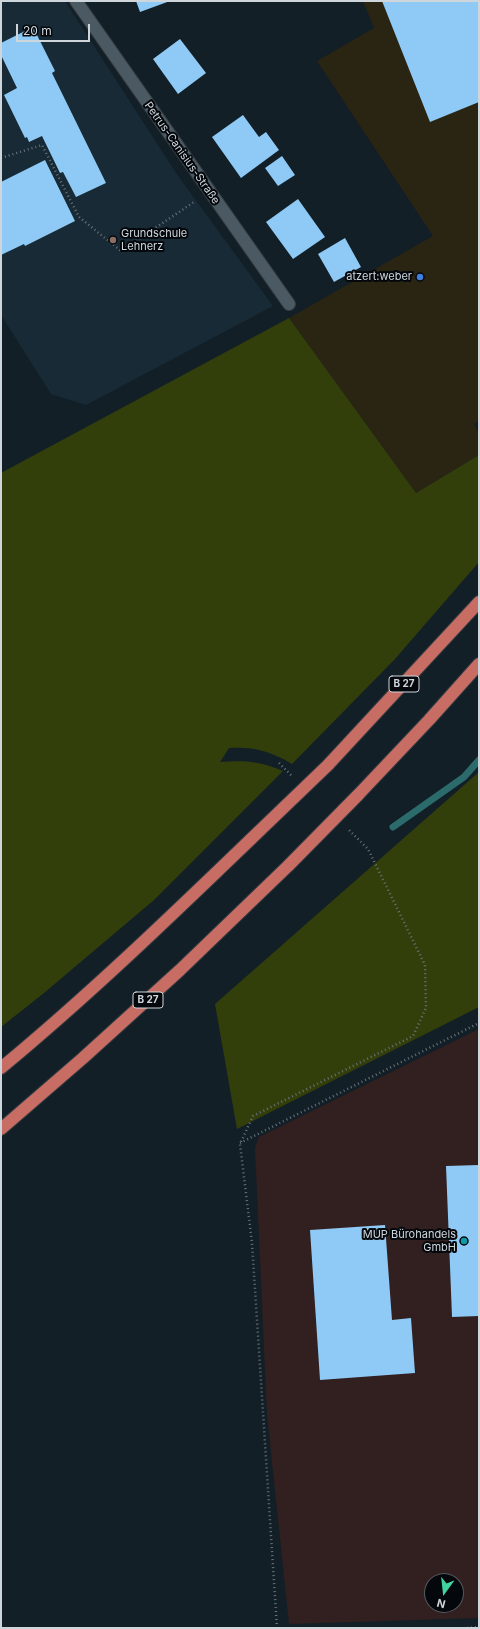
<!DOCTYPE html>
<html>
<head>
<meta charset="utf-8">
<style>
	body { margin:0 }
	#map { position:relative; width:480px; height:1629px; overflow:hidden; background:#131f27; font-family:Inter,sans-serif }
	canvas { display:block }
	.frame { position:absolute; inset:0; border:2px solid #ced6dc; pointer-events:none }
	.north { position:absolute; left:424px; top:1573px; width:40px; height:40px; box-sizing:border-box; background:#04080c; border:1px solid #555a5f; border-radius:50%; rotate:195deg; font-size:11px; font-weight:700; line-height:16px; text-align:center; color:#ced6dc }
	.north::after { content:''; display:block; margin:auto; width:14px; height:18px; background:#42d4a0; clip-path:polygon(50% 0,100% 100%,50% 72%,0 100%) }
	.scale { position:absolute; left:16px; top:24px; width:74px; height:18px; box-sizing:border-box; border:2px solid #ced6dc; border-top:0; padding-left:5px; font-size:12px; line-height:14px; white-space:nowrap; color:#ced6dc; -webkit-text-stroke:3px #04080c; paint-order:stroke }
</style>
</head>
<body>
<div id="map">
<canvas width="480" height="1629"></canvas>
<div class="frame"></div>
<div class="north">N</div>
<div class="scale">20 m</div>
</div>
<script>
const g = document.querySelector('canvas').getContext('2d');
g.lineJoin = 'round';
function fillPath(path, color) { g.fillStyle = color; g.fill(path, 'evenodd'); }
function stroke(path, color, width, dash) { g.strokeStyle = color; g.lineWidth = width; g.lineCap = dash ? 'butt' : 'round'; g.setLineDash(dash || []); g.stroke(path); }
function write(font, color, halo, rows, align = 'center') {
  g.font = font + ' Inter,sans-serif'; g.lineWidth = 4; g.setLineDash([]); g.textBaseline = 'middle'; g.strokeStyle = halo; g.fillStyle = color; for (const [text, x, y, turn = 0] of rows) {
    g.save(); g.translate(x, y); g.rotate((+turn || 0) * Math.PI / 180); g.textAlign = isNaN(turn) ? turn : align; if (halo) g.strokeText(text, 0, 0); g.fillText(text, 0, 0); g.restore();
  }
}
const commercial = new Path2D(`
	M363 1H479V421L474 424 479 434V455L416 493 289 318 433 236 317 61 374 28Z`);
const industrial = new Path2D(`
	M479 1029V1618L289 1624 267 1414 255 1148 259 1137ZM432 1581H456V1605H432Z`);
const built = new Path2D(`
	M1 1H65L176 173 273 306 86 405 51 394 1 315Z`);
const green = new Path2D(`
	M289 318 416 493 479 455V562L395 659 292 764C270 751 255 747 229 748L220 762C245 760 260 761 283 771L154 900 44 993 1 1027V473Z
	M479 772V1007L237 1129 215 1004Z`);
const stream = new Path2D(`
	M393 827 464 777 479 760`);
const building = new Path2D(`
	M136 1H170L140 12Z
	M382 1H479V102L430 122Z
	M33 27 55 71 52 73 106 183 76 197 63 172 60 173 42 136 29 142 27 137 25 138 4 95 17 88 1 55V43Z
	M180 39 206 73 178 94 153 59Z
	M243 115 259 137 266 132 279 150 241 178 212 137Z
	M282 156 295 175 278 186 265 168Z
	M45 160 75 221 25 246 24 244 1 255V182Z
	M298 199 325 237 293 259 266 222Z
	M345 238 361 267 334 282 318 254Z
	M479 1165V1316L452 1317 446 1166Z
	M385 1225 392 1320 411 1318 415 1373 320 1380 310 1230Z`);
const path = new Path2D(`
	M1 158 42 145 79 217 121 251 194 202
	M279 763 292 776
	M240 1143 479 1023
	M277 1628 252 1243 240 1144 253 1116 413 1036 426 1008 425 965 368 849 349 830
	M467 1628 479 1627`);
const street = new Path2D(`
	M76 1 289 304`);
const highway = new Path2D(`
	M328 765 479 602
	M358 795 429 720 479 664
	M1 1068C88 996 169 918 251 839
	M1 1129 83 1058 180 970 289 865`);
const highwayBridge = new Path2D(`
	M251 839 328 765
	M289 865 358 795`);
const markers = [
	[113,240,4,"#8d6e63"],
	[420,277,4,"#3f7fe0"],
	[464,1241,4,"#0f9aa8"]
];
const shields = [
	[404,684,30],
	[148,1000,30]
];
const shieldNames = [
	["B 27",404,684],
	["B 27",148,1000]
];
const streetNames = [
	["Petrus-Canisius-Straße",182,153,55]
];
const poiNames = [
	["Grundschule",121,234,"left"],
	["Lehnerz",121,247,"left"],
	["atzert:weber",412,277],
	["MUP Bürohandels",456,1235],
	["GmbH",456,1248]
];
fillPath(commercial, '#2a2413');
fillPath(industrial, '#321f1f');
fillPath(built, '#182a35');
fillPath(green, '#333f0b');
stroke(stream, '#2b6b6b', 7);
fillPath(building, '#8ecaf5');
stroke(street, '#333a41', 14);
stroke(highway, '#333a41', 14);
stroke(path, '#69737a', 2.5, [1, 3]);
stroke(street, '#4b5963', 12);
stroke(highway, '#c76d64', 12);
stroke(highwayBridge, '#333a41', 14, []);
stroke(highwayBridge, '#c76d64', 12);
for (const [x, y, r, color] of markers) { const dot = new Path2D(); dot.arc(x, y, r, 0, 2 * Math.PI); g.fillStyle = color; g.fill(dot); stroke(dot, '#04080c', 1.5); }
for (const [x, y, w] of shields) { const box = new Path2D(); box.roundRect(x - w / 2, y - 8, w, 16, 3); g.fillStyle = '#04080c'; g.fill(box); stroke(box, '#ced6dc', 1); }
write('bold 10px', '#ced6dc', null, shieldNames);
write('11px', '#ced6dc', '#04080c', streetNames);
write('11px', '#ced6dc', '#04080c', poiNames, 'right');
</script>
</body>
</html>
